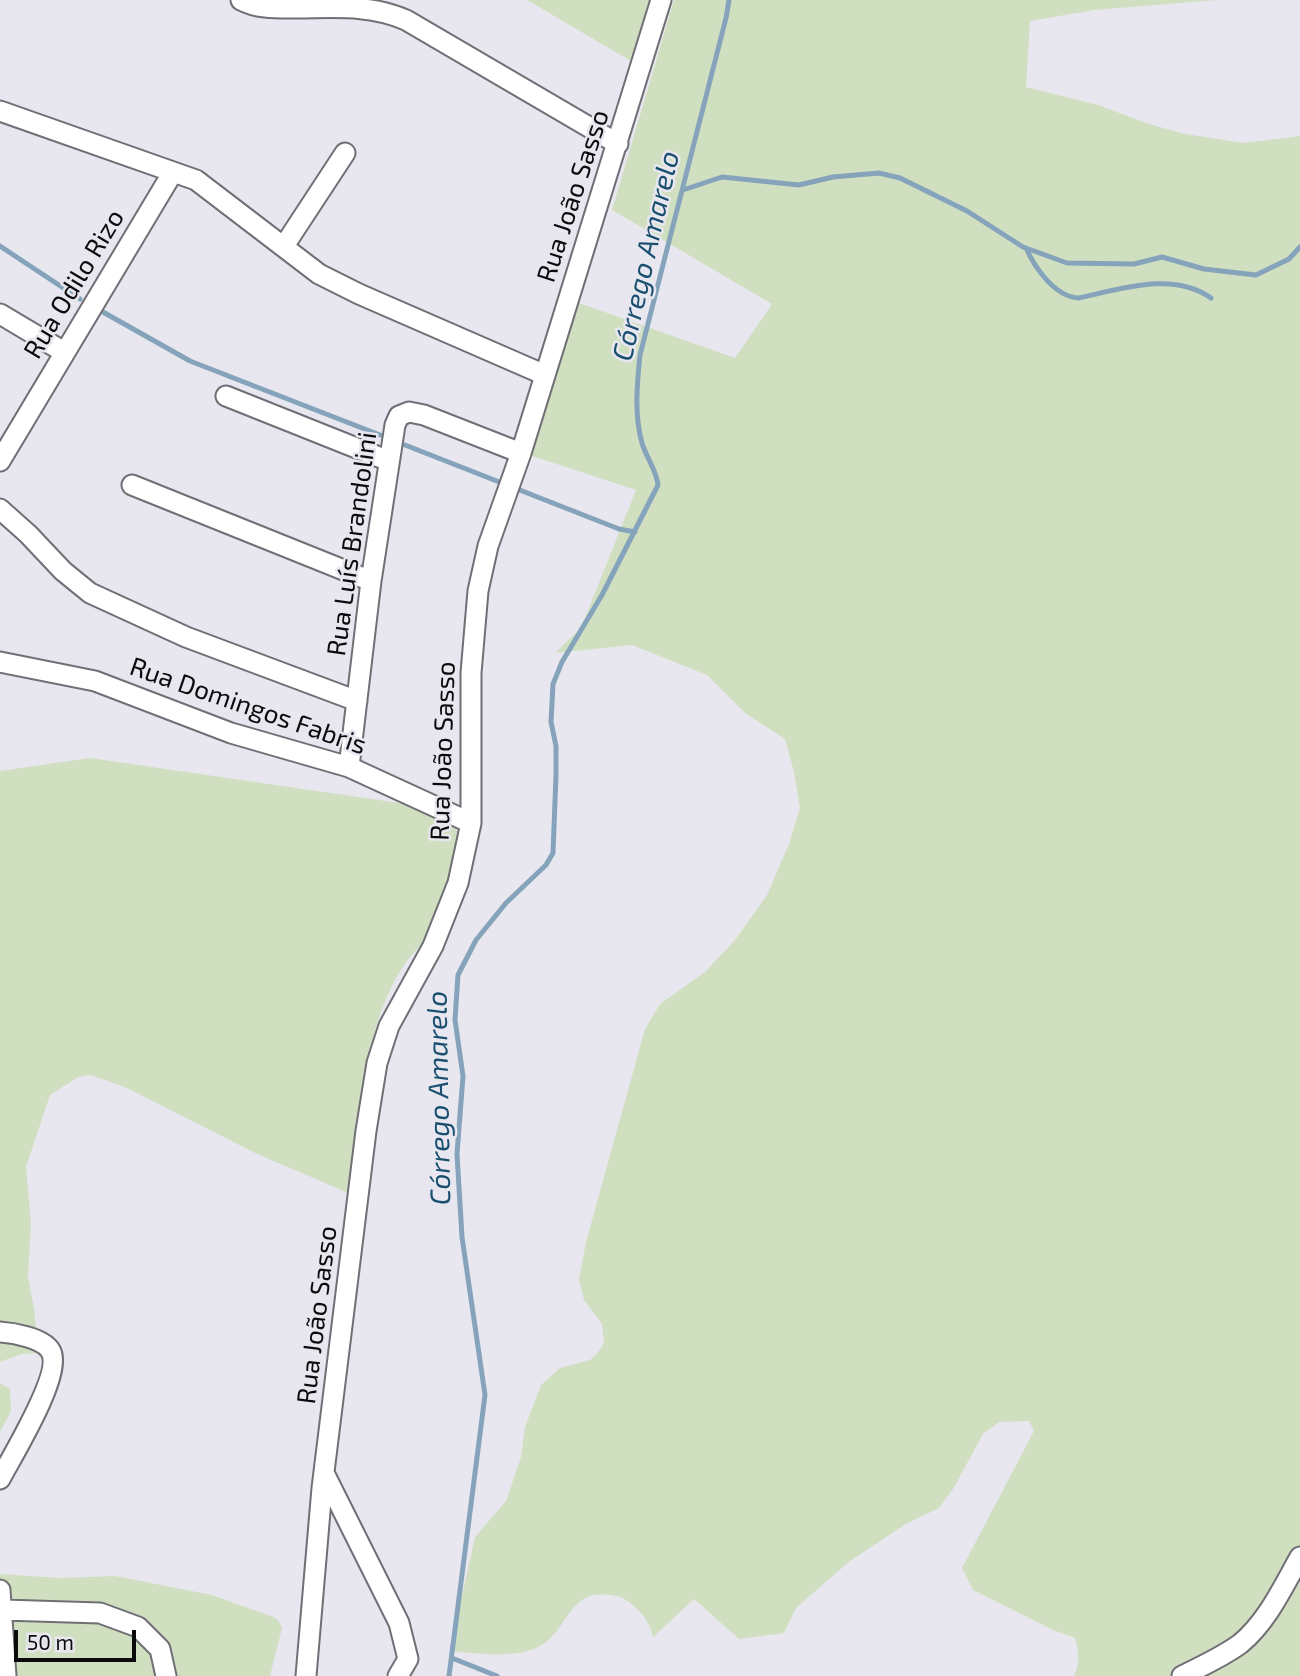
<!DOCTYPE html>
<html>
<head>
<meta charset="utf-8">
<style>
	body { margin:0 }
	#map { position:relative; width:1300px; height:1676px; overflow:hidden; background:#e8e7ef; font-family:"Exo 2",sans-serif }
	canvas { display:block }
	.scale { position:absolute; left:14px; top:1630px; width:122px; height:32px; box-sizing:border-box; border:4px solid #0b0b0d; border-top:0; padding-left:9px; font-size:21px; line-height:24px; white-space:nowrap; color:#0b0b0d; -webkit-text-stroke:5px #e8e7ef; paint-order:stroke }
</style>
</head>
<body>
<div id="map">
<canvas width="1300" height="1676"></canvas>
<div class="scale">50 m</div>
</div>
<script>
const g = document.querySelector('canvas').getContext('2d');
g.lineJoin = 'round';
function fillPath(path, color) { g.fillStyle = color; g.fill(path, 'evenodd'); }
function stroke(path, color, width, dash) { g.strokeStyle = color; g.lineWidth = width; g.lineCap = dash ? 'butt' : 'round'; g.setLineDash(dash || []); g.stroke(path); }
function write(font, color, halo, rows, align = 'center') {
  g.font = font + ' "Exo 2",sans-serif'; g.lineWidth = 5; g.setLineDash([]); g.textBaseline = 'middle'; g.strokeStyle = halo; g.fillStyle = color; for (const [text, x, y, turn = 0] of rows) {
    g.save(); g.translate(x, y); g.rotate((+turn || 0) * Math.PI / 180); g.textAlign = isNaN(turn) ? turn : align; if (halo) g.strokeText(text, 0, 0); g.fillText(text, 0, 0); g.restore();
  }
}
const green = new Path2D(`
	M527 0H655L636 64Z
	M674 0H1217L1094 10 1030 21 1026 87 1098 105 1149 124 1185 134 1244 143 1300 136V1676H1074C1080 1664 1079 1651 1075 1638L1053 1630 973 1590 962 1568 1034 1431 1029 1421 999 1422 983 1434 953 1489 939 1508 906 1524 850 1561 796 1608 784 1633 739 1639 694 1599 653 1637C650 1622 641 1611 629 1602 623 1597 617 1596 609 1595 567 1588 568 1635 536 1648 510 1659 477 1653 450 1651L475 1537 506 1501 521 1457 525 1427 541 1385 560 1368 590 1360 599 1351 604 1343 602 1324 584 1300 579 1279 586 1242 645 1029 660 1004 705 972 735 940 767 895 789 844 800 808 794 772 785 739 745 713 707 675 632 645 555 653 581 628 636 490 529 455 579 303 735 358 772 304 612 210Z
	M90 758 427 807 458 823V851L425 941C364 995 359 1118 351 1194L257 1154 127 1088 91 1075 78 1077 50 1095 26 1167 31 1223 28 1277 34 1309 39 1353 21 1354 0 1362V771Z
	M0 1383 10 1389 11 1411 0 1432Z
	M0 1574 60 1578 115 1576 212 1595 273 1617 278 1620 282 1628 270 1676H0Z`);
const stream = new Path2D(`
	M683 190 722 177 799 185 833 177 879 173 900 178 967 211 1023 247 1067 263 1134 264 1162 257 1204 269 1256 275 1289 259 1300 247
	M0 246 80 299
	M1026 248C1035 268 1055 297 1079 298 1121 289 1173 271 1211 298
	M103 312 190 361 380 435
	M405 445 619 529 635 532
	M452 1658 497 1676
	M449 1676 485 1395 462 1237 457 1154 463 1076 455 1020 458 975 476 940 506 903 546 865 553 853 556 775V746L551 722 553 684 562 662 602 595 658 485C657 471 646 457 642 443 634 415 637 384 640 355L726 18 729 0`);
const minor = new Path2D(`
	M241 0C258 9 277 8 296 8 333 8 370 4 406 20L618 144
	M0 111 196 180 319 274 359 294 545 375
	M284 246 345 153
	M0 314 64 352
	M226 396 389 461
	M0 461 173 172
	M132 485 371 581
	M0 509 28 534 63 571 90 593 186 637 357 701
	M0 662 95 681 231 733 349 767 471 823
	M349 767 371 581 395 425 399 416 409 412 424 415 521 453
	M0 1332C14 1333 42 1338 50 1350 65 1371 12 1456 0 1479
	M324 1473 399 1623 408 1659 398 1676
	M0 1590 6 1676
	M3 1610 100 1613 138 1627 160 1649 166 1676
	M306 1676 322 1488 366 1131 377 1063 389 1026 433 946 458 883 471 823V673L478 591 488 546 521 453 661 0
	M1182 1676C1202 1666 1222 1657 1240 1644 1267 1622 1283 1587 1300 1557`);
const streetNames = [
	["Rua João Sasso",573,196,-72],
	["Rua Odilo Rizo",74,284,-59],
	["Rua Luís Brandolini",352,544,-82],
	["Rua Domingos Fabris",248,706,19],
	["Rua João Sasso",443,751,-88],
	["Rua João Sasso",317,1315,-83]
];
const waterNames = [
	["Córrego Amarelo",646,256,-77],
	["Córrego Amarelo",439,1098,-91]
];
fillPath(green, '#d0dfc0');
stroke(stream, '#85a4bb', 5);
stroke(minor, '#706f76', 23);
stroke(minor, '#fff', 19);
write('26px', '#0b0b0d', '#e8e7ef', streetNames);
write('italic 28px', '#1a4f70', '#e8e7ef', waterNames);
</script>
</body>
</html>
